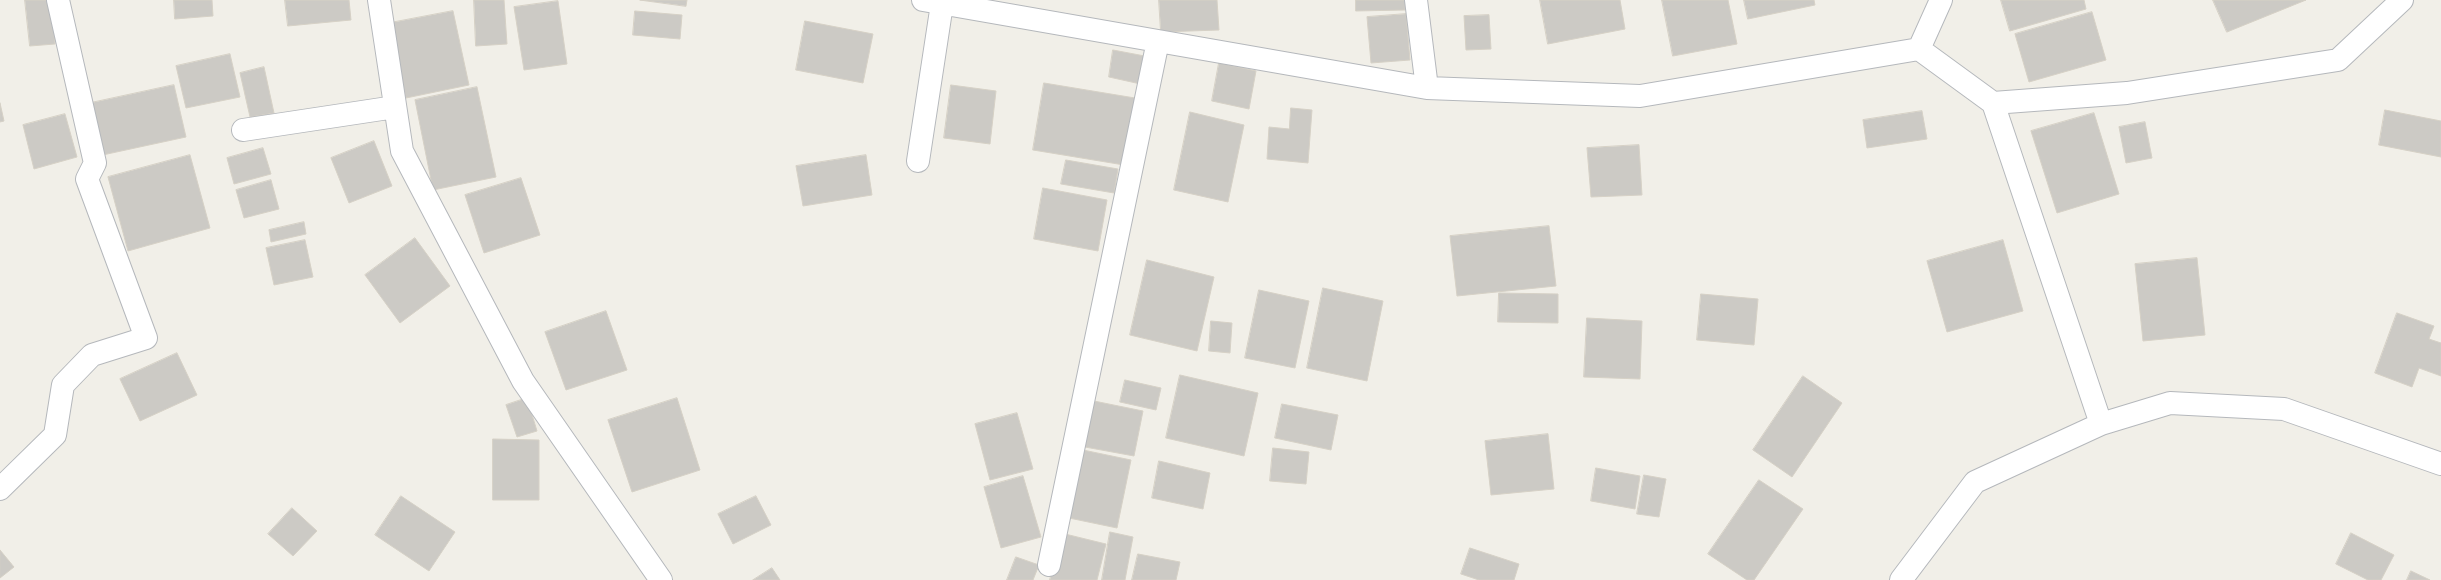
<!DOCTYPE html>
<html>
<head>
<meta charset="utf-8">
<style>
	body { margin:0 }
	canvas { display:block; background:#f1efe8 }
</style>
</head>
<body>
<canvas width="2441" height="580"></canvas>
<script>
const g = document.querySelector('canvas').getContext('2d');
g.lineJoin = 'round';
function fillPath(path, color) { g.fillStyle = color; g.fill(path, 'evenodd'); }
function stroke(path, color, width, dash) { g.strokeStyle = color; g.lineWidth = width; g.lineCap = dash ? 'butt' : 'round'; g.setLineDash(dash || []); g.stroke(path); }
const building = new Path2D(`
	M25 0H51L55 44 30 46Z
	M174 0H212L213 16 175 19Z
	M285 0H349L351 20 288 26Z
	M474 0H504L507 44 476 46Z
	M640 0H687L686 6Z
	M1159 0H1217L1219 30 1161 32Z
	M1356 0H1405V10L1356 11Z
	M1540 0H1620L1625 29 1548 44Z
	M1662 0H1728L1737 44 1673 56Z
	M1744 0H1814L1815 5 1748 19Z
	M2001 0H2084L2086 9 2010 31Z
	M2213 0H2306L2227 32Z
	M558 1 567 64 524 70 514 7Z
	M453 11 469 85 406 98 390 23Z
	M635 11 682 15 680 39 633 35Z
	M2092 12 2106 60 2029 82 2015 34Z
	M1406 14 1410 60 1371 63 1367 17Z
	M1489 15 1491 49 1466 50 1464 16Z
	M805 21 873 34 863 83 796 70Z
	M1113 50 1150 57 1145 85 1109 77Z
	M230 54 240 97 186 108 176 66Z
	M1219 63 1256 71 1249 109 1212 101Z
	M264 67 274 113 250 117 240 73Z
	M1044 83 1135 98 1124 165 1033 150Z
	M174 85 186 137 98 156 86 104Z
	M951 85 996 91 990 144 944 138Z
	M477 87 496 177 433 190 415 100Z
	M0 103 4 121 0 122Z
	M1291 108 1312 110 1308 163 1267 159 1269 127 1289 129Z
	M2385 110 2441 121V157L2379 145Z
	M1922 111 1927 139 1867 148 1863 120Z
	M1190 112 1244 125 1228 202 1174 190Z
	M2094 113 2119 194 2057 213 2031 131Z
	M65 114 77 157 34 169 23 125Z
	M2145 122 2152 158 2126 163 2119 127Z
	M374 141 392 186 349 203 331 158Z
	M1639 145 1642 195 1591 197 1587 148Z
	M263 148 271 174 234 184 227 158Z
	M190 155 210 228 128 251 108 177Z
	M866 155 872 195 803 206 796 166Z
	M1066 160 1118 169 1114 193 1061 184Z
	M521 178 540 235 484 253 465 195Z
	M271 180 279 209 244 218 236 190Z
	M1043 188 1107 200 1098 251 1034 239Z
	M304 222 306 234 271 242 269 230Z
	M1549 226 1556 286 1457 296 1450 236Z
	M415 238 450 286 400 323 365 275Z
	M305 240 313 277 274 285 266 248Z
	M2003 240 2023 311 1947 332 1927 261Z
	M2197 258 2205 335 2143 341 2135 264Z
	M1147 260 1214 277 1197 351 1130 335Z
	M1323 288 1383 301 1367 381 1307 368Z
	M1259 290 1309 301 1295 368 1245 358Z
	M1499 293 1558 294V323L1498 322Z
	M1701 294 1758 299 1754 345 1697 340Z
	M606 311 627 370 566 390 545 332Z
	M2397 313 2434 326 2429 339 2441 343V376L2419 368 2412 387 2375 373Z
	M1587 318 1642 321 1640 379 1584 377Z
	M1211 321 1232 323 1230 353 1209 351Z
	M177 353 197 395 140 421 120 379Z
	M1180 375 1258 393 1244 456 1166 438Z
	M1803 376 1842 403 1792 477 1753 450Z
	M1125 380 1161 388 1156 410 1120 402Z
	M527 398 537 431 517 437 506 405Z
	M677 398 700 470 632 492 608 420Z
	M1094 401 1143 411 1134 456 1085 447Z
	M1282 404 1338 415 1331 450 1275 438Z
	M1017 413 1033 469 990 480 975 424Z
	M1548 434 1554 489 1491 495 1485 441Z
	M493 439 539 440V500H493Z
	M1273 448 1309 452 1306 484 1270 481Z
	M1083 450 1131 460 1117 528 1069 518Z
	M1159 461 1210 473 1203 509 1152 498Z
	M1596 468 1640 476 1635 509 1591 501Z
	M1644 475 1666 479 1659 517 1637 514Z
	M1023 476 1041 537 1001 548 984 487Z
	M1759 480 1803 509 1754 580H1747L1708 554Z
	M401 496 455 532 429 571 375 535Z
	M756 496 771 525 733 544 718 514Z
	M292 508 317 531 293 556 268 534Z
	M1110 532 1133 537 1125 580H1102Z
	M1061 533 1106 544 1097 580H1050Z
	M2351 533 2394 555 2381 580H2368L2336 564Z
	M1470 548 1519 564 1514 580H1479L1461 574Z
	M0 550 14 567 0 578Z
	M1138 554 1180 562 1176 580H1132Z
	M1016 557 1039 565 1033 580H1007Z
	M772 568 780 580H753Z
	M2411 571 2430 580H2407Z`);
const minor = new Path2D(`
	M379 0 402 151 523 381 661 580
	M923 0 1427 88 1640 96 1919 49 1993 103 2127 93 2338 60 2402 0
	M1416 0 1427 88
	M1919 49 1941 0
	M1993 103 2101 424
	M243 130 395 107
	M918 161 942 4
	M0 489 55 435 63 385 92 355 146 338 87 179 95 163 58 0
	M1049 565 1158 41
	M1901 580 1975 482 2101 424 2170 403 2284 409 2441 464`);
fillPath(building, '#cccac5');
stroke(building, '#d6d1c6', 1);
stroke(minor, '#b5b8bc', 24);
stroke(minor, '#fff', 22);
</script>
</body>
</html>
